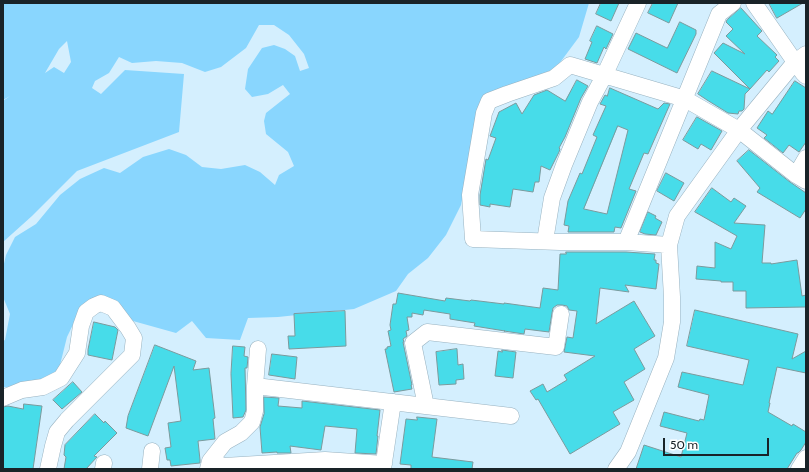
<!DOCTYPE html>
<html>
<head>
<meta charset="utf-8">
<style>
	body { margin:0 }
	#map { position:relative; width:809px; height:472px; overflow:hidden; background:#d4effe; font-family:Cabin,sans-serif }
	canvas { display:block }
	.frame { position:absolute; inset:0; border:4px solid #192328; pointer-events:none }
	.scale { position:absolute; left:663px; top:438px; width:106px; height:18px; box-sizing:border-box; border:2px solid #192328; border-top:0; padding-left:5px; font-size:12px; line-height:14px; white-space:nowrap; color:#192328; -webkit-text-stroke:3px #fff; paint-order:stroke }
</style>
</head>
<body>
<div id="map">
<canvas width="809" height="472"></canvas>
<div class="frame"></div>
<div class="scale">50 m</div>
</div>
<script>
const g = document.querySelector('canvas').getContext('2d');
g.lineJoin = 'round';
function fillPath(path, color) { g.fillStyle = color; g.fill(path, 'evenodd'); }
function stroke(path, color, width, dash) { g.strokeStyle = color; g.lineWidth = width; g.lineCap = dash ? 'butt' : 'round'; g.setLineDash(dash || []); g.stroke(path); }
const green = new Path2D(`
	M3 3H589L579 37 556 68 492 96 479 113 461 205 446 235 428 258 408 274 396 291 354 309 278 317 248 318 240 340 206 338 192 321 176 333 133 321 99 295 80 310 67 337 59 369 39 386 4 387 3 388V341L5 340 10 314 3 297V268L6 255 15 237 36 224 60 195 80 179 104 168 120 173 143 157 169 149 186 155 202 167 221 169 245 165 260 172 275 185 279 175 294 166 288 152 266 134 264 121 266 113 290 94 283 85 268 94 252 97 245 89 248 69 262 48 274 45 285 49 295 56 300 71 309 68 304 54 289 35 274 25H259L246 48 221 67 205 72 182 63 156 61 132 63 119 57 109 73 95 81 92 88 101 94 125 70 184 74 179 132 77 171 32 216 3 242V101L10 96 3 100ZM67 41 71 62 64 73 54 67 45 73 59 49Z`);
const building = new Path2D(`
	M601 3H619L611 21 596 14Z
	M653 3H678L669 23 648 13Z
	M769 3H803L777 18Z
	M741 8 762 31 757 36 777 55 775 57 779 61 769 72 767 70 750 89 714 53 723 43 745 54 726 36 733 29 726 22 727 20Z
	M680 22 696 30V34L677 73 628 49 636 33 667 48Z
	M597 26 613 34 606 49 604 47 597 63 585 59 592 42 590 41Z
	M712 71 750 89 745 94 744 109 742 111H739L738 114 728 113 707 100 698 94Z
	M577 80 588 86 581 98 565 137 559 148 560 149 559 152 550 170 541 166 539 182H535L533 192 513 189 510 207 490 204V207L480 205V195L486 159 488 160 496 138 490 136 499 112 516 103 522 114 534 95 547 90 565 101Z
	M795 81 806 88V142L799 152 789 145 783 153 764 138 767 135 757 128 768 111 772 114Z
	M610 88 658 109 664 103 670 104 648 154 644 153 629 189 636 191 621 228 615 227 614 232H568L569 226 564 225 568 201 580 173 582 174 597 137 593 135 606 106 600 104 605 95 607 96ZM618 126 628 130 607 214 584 209Z
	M697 117 722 131 711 150 701 144 698 149 683 140Z
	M749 150 790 182 806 193V209L800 218 757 192 760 188 737 161Z
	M666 173 684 183 674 201 657 191Z
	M712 188 731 202 734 198 746 206 734 223 765 225 762 263H771V264L797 260 802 296 806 295V307L746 308V291H733V282H721V281L696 279 697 266 715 268V242L731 249 737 236 695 212Z
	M648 212 656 216 655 218 662 222 656 235 645 234 640 232Z
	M566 252H626L655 254 654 260H656V263L659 264 656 289 625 285 629 292 600 288 596 324 634 301 655 336 634 349 645 369 624 382 634 400 613 412 620 424 570 454 538 399 536 400 530 391 543 384 547 392 567 380 564 375 595 356 564 352 567 337 573 338 577 311 569 310 567 306 562 305H557L553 308 552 313 549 332 525 329 524 334 504 331H505L474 326 475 323 450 319V314L424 310 423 315 412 313V317H407L409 330 406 331 407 336 403 339 404 342H403L412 385H411L412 389 394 392 385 349H387V347L391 346 388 331 391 330 390 325 393 304H396L398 293 445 301 446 298 470 301 471 300 504 304V303L540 308 543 288 558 290 560 254H566Z
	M695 310 798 334 792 359 806 351V373L777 367 769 403H770L768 412 792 426 793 424 806 432V442L801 450 798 453H797L787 469H636L644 445 681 457 687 433 660 426 664 412 699 421 700 419 704 420 709 395 678 387 682 372 743 385 749 360 687 346Z
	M345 311 346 346 289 349 288 336H295L294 314Z
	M94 322 115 327 118 330 112 360 88 355V350Z
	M155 345 196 361 193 370 209 368 215 418 213 419 215 439 198 441 200 460V463L171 466 170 460H167L165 448 171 447 168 423 181 421 174 366 148 436 126 428 128 416Z
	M233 346 245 347 244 356 248 357 247 368H245L246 410 243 417 233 418 231 374Z
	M457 349 458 365 463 364 464 379 456 380V384L439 385 436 352Z
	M502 350 516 352 513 378 495 376 498 351 502 352Z
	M272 354 297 357 295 379 269 375Z
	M73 382 82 392 62 409 53 400Z
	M264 397 279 398 278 406 302 408V401L380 410 377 436H378L376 454 355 453 357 429 325 426 321 450 290 446 291 453H277V452L262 453 260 427 264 414Z
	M24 404 42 406 33 469H3V407L8 406 23 409Z
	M95 414 104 423 105 421 117 433 94 456 97 457 86 469H64L66 457 64 455 65 445Z
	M417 417 437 419 432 457 473 462 472 469H411V465L400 464 406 419 417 420Z`);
const street = new Path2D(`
	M754 3 795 62 803 73 806 76
	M796 175 806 158
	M545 241 552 198 564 165 590 102 604 76 638 3
	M626 242 719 14 733 3
	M669 245 626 242H560L473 239 470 195 484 113 489 101 507 94 554 78 570 65 685 99 739 130 796 175 806 181
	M255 386 511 416
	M3 398 22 390 43 387 61 378 77 353 81 326 86 312 94 306 101 303 113 308 128 328 134 338 132 355 67 420 57 432 53 446 48 469
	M426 406 413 343 427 332 556 347 561 314
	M210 461 224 466 325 460 384 464
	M103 469 104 463
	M150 469 152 451
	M208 469 210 461 225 442 241 433 252 422 255 411V386L258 349
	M383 469 393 402
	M616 469 628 452 666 358 672 322V297L669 245 677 216 739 130 795 62 806 54
	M799 469 806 458`);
fillPath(green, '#89d6fe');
fillPath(building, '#47dce9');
stroke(building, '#7b9a9d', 1);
stroke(street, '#98b2c0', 17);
stroke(street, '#fff', 16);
</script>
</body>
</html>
